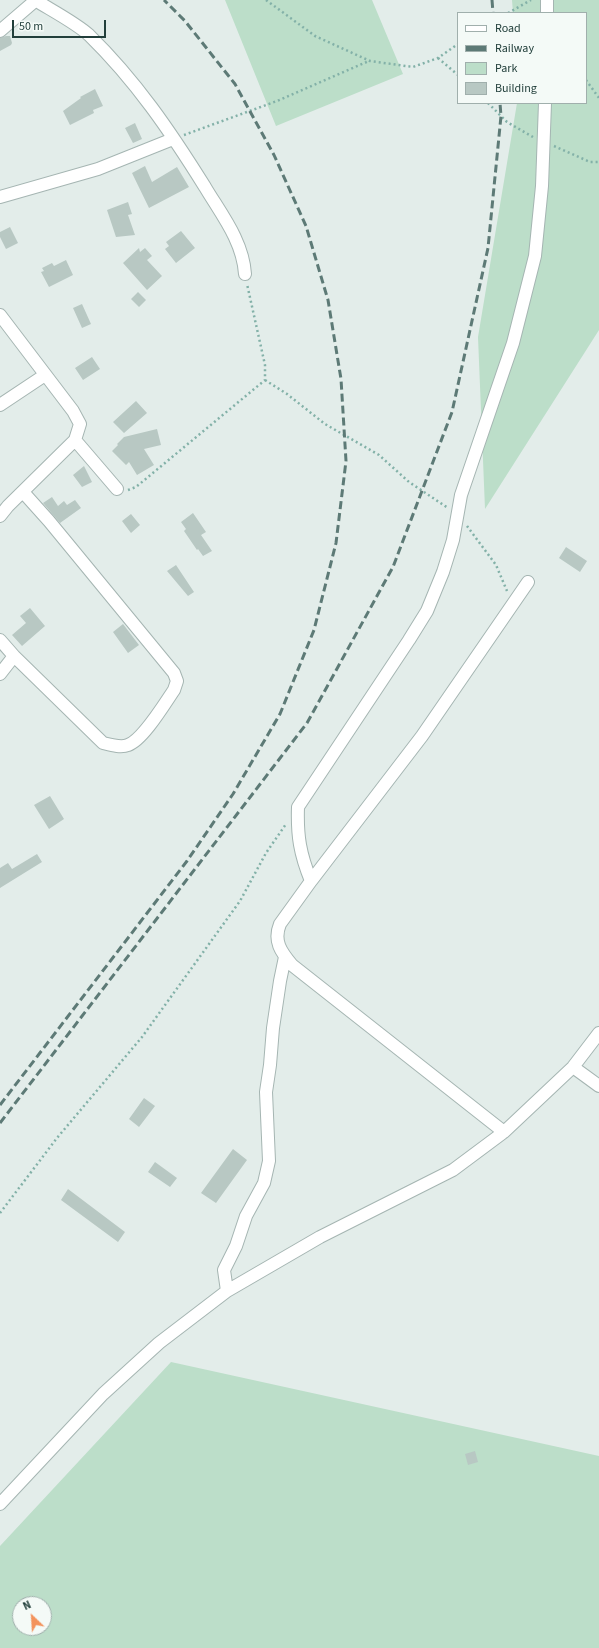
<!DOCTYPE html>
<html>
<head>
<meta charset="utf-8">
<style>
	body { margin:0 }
	#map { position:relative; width:599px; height:1648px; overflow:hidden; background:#e3edea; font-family:"Source Sans 3",sans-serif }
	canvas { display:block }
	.legend { position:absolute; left:457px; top:12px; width:130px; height:92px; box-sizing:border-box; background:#f4faf7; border:1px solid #a0afac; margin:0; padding:5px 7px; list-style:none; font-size:12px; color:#223f3b }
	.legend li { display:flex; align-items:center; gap:8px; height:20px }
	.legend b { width:20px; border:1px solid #a0afac }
	.north { position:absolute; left:12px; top:1596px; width:40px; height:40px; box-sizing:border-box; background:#f4faf7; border:1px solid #a0afac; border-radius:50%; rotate:335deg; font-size:11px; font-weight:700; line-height:16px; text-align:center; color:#223f3b }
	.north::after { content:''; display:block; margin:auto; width:14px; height:18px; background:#f3925b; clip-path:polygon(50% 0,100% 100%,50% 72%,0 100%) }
	.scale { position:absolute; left:12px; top:20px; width:94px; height:18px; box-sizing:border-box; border:2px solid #223f3b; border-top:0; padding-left:5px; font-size:12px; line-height:14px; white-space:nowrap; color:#223f3b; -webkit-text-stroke:3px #f4faf7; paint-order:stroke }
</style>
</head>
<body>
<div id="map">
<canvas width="599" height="1648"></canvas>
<ul class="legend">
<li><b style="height:5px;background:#fff"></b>Road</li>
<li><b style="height:5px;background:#5d7a76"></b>Railway</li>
<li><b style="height:11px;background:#bcdec9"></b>Park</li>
<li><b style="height:11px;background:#b8c8c3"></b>Building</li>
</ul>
<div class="north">N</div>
<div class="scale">50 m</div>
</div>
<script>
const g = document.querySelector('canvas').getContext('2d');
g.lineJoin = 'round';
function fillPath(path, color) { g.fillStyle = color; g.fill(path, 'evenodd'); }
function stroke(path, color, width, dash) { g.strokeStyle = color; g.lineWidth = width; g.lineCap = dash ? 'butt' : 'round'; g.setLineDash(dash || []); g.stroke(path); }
const green = new Path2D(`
	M225 0H372L403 74 276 126Z
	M512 0H599V330L485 509 478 337 517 103H586V13H513Z
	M171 1362 599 1456V1648H0V1546ZM20 1604H44V1628H20Z`);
const building = new Path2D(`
	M6 36H10L12 43 11 45 0 51V38Z
	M95 89 103 106 93 110 94 113 70 125 63 111 81 98 80 97Z
	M135 123 142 139 133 143 125 128Z
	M145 166 152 182 177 167 189 187 149 208 132 173Z
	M128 202 132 214 128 215 135 235 116 237 107 210Z
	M10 227 18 243 6 249 0 237V232Z
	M181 231 195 248 176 263 165 249 169 246 166 242Z
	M139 248 140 252 145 248 152 256 147 260 162 276 147 290 123 263Z
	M66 260 73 275 49 287 41 272 44 271 42 268 52 263 54 266Z
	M138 292 146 300 139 307 131 299Z
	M82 304 91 324 82 328 73 308Z
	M92 357 100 369 83 380 75 368Z
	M136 401 147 413 124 433 113 422Z
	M157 429 161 445 144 449 154 465 137 475 129 462 126 465 112 451 118 445 117 444 124 437Z
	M84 466 92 482 82 487 73 475Z
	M52 497 58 506 64 501 67 505 75 500 81 508 60 523 43 503Z
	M193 513 206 532 201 535 212 551 203 556 198 549 197 550 184 531 186 529 181 522Z
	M131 514 140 525 131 533 122 521Z
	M566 547 587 561 580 572 559 558Z
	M176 565 194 592 188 596 167 571Z
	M30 608 45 626 22 646 12 635 26 623 20 616Z
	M123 624 139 645 128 653 113 632Z
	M50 796 64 819 49 829 34 805Z
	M37 854 42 862 0 888V868L8 863 12 869Z
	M144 1098 155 1106 139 1127 129 1119Z
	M233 1149 247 1160 216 1203 201 1193Z
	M155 1162 177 1178 170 1187 148 1172Z
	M68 1189 125 1232 118 1242 61 1200Z
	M475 1451 478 1462 468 1465 465 1454Z`);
const path = new Path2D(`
	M266 0 315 36 370 61 413 67 438 58 458 44
	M508 13 531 0
	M438 58 458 75
	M586 80 599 98
	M488 103 507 122 533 137
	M184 135 277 101 369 61
	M554 146 590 162H599
	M265 380 287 394 325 424 379 455 409 482 448 508
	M128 490 136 487 265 380V365L247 284
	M467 526 496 565 507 591
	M0 1213 57 1138 142 1037 240 901 266 853 286 824`);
const minor = new Path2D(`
	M35 0C51 10 76 23 89 35 136 81 170 131 205 187 221 214 243 241 245 274
	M547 13V0
	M0 31 36 0
	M0 197 98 169 173 139
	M0 315 73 411 80 424 75 440 8 506 0 516
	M0 405 45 375
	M75 440 117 489
	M0 640 14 656 0 674
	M14 656 103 743C111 745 121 748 128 745 143 740 165 703 174 690L177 681 174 673 49 521 23 492
	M311 881C300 854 297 836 298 807L409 640 427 611 443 572 453 540 461 495 513 343 535 256 542 186 545 103
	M573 1067 599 1086
	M504 1132 292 965C281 952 273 941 280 924L311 881 422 736 528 582
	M227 1291 224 1270 236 1246 246 1216 264 1183 269 1161 266 1092 270 1065 273 1028 280 981 285 957
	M0 1504 103 1394 159 1343 227 1291 320 1237 453 1170 504 1132 573 1067 599 1033`);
const rail = new Path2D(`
	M492 0 493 13
	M0 1105 187 861 233 794 280 714 314 630 336 543 346 461 341 379 328 300 306 226 274 155 235 84 185 21 164 0
	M0 1123 307 723 393 567 452 412 488 248 501 116 500 103`);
fillPath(green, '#bcdec9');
fillPath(building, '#b8c8c3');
stroke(minor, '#a5b5b2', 14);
stroke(path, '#83b1a8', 2.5, [2, 3]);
stroke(minor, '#fff', 12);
stroke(rail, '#5d7a76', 3, [8, 4]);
</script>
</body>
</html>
